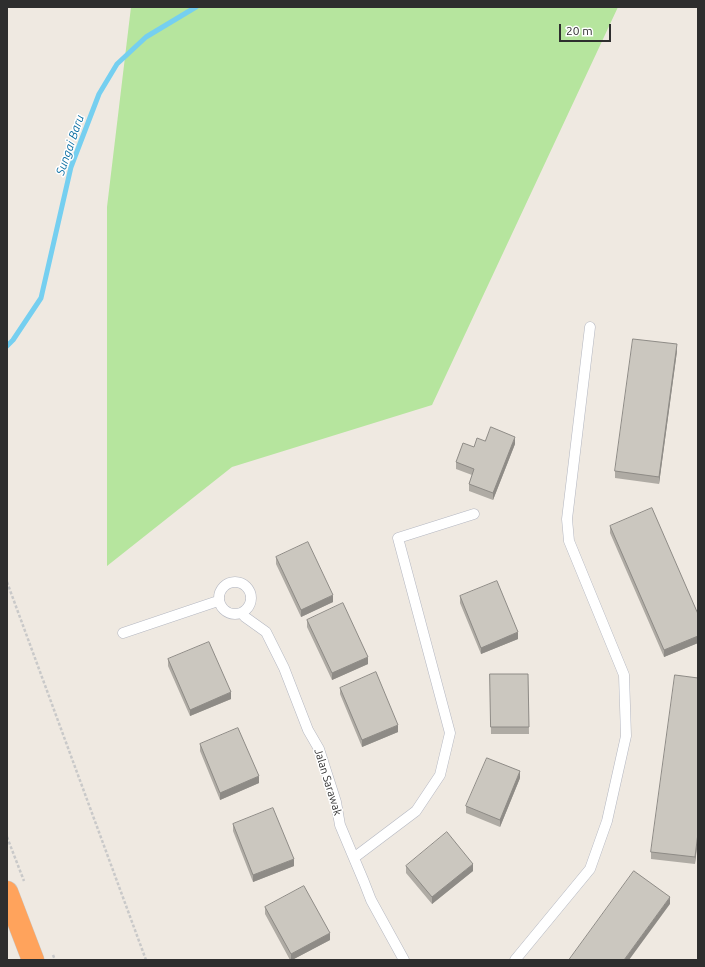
<!DOCTYPE html>
<html>
<head>
<meta charset="utf-8">
<style>
	body { margin:0 }
	#map { position:relative; width:705px; height:967px; overflow:hidden; background:#efe9e1; font-family:Ubuntu,sans-serif }
	canvas { display:block }
	.frame { position:absolute; inset:0; border:8px solid #2e2e2e; pointer-events:none }
	.scale { position:absolute; left:559px; top:24px; width:52px; height:18px; box-sizing:border-box; border:2px solid #2e2e2e; border-top:0; padding-left:5px; font-size:12px; line-height:14px; white-space:nowrap; color:#2e2e2e; -webkit-text-stroke:3px #fff; paint-order:stroke }
</style>
</head>
<body>
<div id="map">
<canvas width="705" height="967"></canvas>
<div class="frame"></div>
<div class="scale">20 m</div>
</div>
<script>
const g = document.querySelector('canvas').getContext('2d');
g.lineJoin = 'round';
function fillPath(path, color) { g.fillStyle = color; g.fill(path, 'evenodd'); }
function stroke(path, color, width, dash) { g.strokeStyle = color; g.lineWidth = width; g.lineCap = dash ? 'butt' : 'round'; g.setLineDash(dash || []); g.stroke(path); }
function write(font, color, halo, rows, align = 'center') {
  g.font = font + ' Ubuntu,sans-serif'; g.lineWidth = 3; g.setLineDash([]); g.textBaseline = 'middle'; g.strokeStyle = halo; g.fillStyle = color; for (const [text, x, y, turn = 0] of rows) {
    g.save(); g.translate(x, y); g.rotate((+turn || 0) * Math.PI / 180); g.textAlign = isNaN(turn) ? turn : align; if (halo) g.strokeText(text, 0, 0); g.fillText(text, 0, 0); g.restore();
  }
}
const green = new Path2D(`
	M131 7H618L432 405 232 467 107 566V207Z`);
const stream = new Path2D(`
	M7 346 13 340 41 298 71 167 99 94 117 64 146 37 196 7`);
const path = new Path2D(`
	M7 582 146 960
	M7 837 24 881
	M53 955 55 960`);
const service = new Path2D(`
	M219 598a16 16 0 1 1 32 0a16 16 0 1 1-32 0Z
	M242 613 245 617 266 632 284 668 308 730 319 749 336 802 340 825 364 882 371 900 404 960
	M123 633 218 601
	M355 857 416 811 440 775 450 733 398 538 474 514
	M515 960 590 869 607 821 626 736 624 675 569 541 567 519 590 327`);
const motorway = new Path2D(`
	M7 892 33 960`);
const wall = new Path2D(`
	M677 351 659 484 615 478V471Z
	M485 441 515 444 493 500 469 491V484L472 475 456 469V462L474 447Z
	M610 526 698 614V643L664 657 610 533Z
	M276 557 333 602 301 617 276 564Z
	M460 596 518 639 481 654 460 603Z
	M307 620 368 664 332 680 307 627Z
	M168 659 231 699 190 716 168 666Z
	M490 674H528L529 734H491Z
	M698 678 695 864 651 859V852Z
	M340 688 398 732 362 747 340 694Z
	M200 744 259 783 220 800 200 751Z
	M520 778 500 827 466 813V806Z
	M233 824 294 866 253 882 233 831Z
	M406 866 473 871 432 904 406 873Z
	M265 907 330 940 292 960H290L265 914Z`);
const shadedWall = new Path2D(`
	M677 344V351L659 484V477Z
	M515 437V444L493 500V493Z
	M333 595V602L301 617V610Z
	M518 632V639L481 654V648Z
	M698 636V643L664 657V650Z
	M368 657V664L332 680V673Z
	M231 692V699L190 716V710Z
	M398 725V732L362 747V740Z
	M520 771V778L500 827V820Z
	M259 776V783L220 800V793Z
	M698 833V840L695 864V857Z
	M294 859V866L253 882V875Z
	M473 864V871L432 904V897Z
	M670 897V904L629 960H624Z
	M330 933V940L292 960H291V954Z`);
const building = new Path2D(`
	M633 339 677 344 659 477 615 471Z
	M491 427 515 437 493 493 469 484 474 469 456 462 463 443 474 447 477 438 485 441Z
	M652 508 698 614V636L664 650 610 526Z
	M308 542 333 595 301 610 276 557Z
	M497 581 518 632 481 648 460 596Z
	M343 603 368 657 332 673 307 620Z
	M209 642 231 692 190 710 168 659Z
	M376 672 398 725 362 740 340 688Z
	M490 674H528L529 727H491Z
	M675 675 698 678V833L695 857 651 852Z
	M238 728 259 776 220 793 200 744Z
	M487 758 520 771 500 820 466 806Z
	M273 808 294 859 253 875 233 824Z
	M447 832 473 864 432 897 406 866Z
	M634 871 670 897 624 960H569Z
	M304 886 330 933 291 954 265 907Z`);
const streetNames = [
	["Jalan Sarawak",328,782,73]
];
const waterNames = [
	["Sungai Baru",70,145,-71]
];
fillPath(green, '#b6e59e');
stroke(stream, '#75cff0', 5);
stroke(service, '#b4b7c1', 11);
stroke(motorway, '#c9c9c9', 23);
stroke(path, '#c9c9c9', 2.5, [3, 2]);
stroke(service, '#fff', 10);
stroke(motorway, '#ffa35c', 22);
fillPath(wall, '#afaba4');
fillPath(shadedWall, '#8e8b86');
fillPath(building, '#cbc7bf');
stroke(building, '#8e8b86', 1);
write('11px', '#2e2e2e', '#fff', streetNames);
write('italic 12px', '#0d6fa3', '#fff', waterNames);
</script>
</body>
</html>
